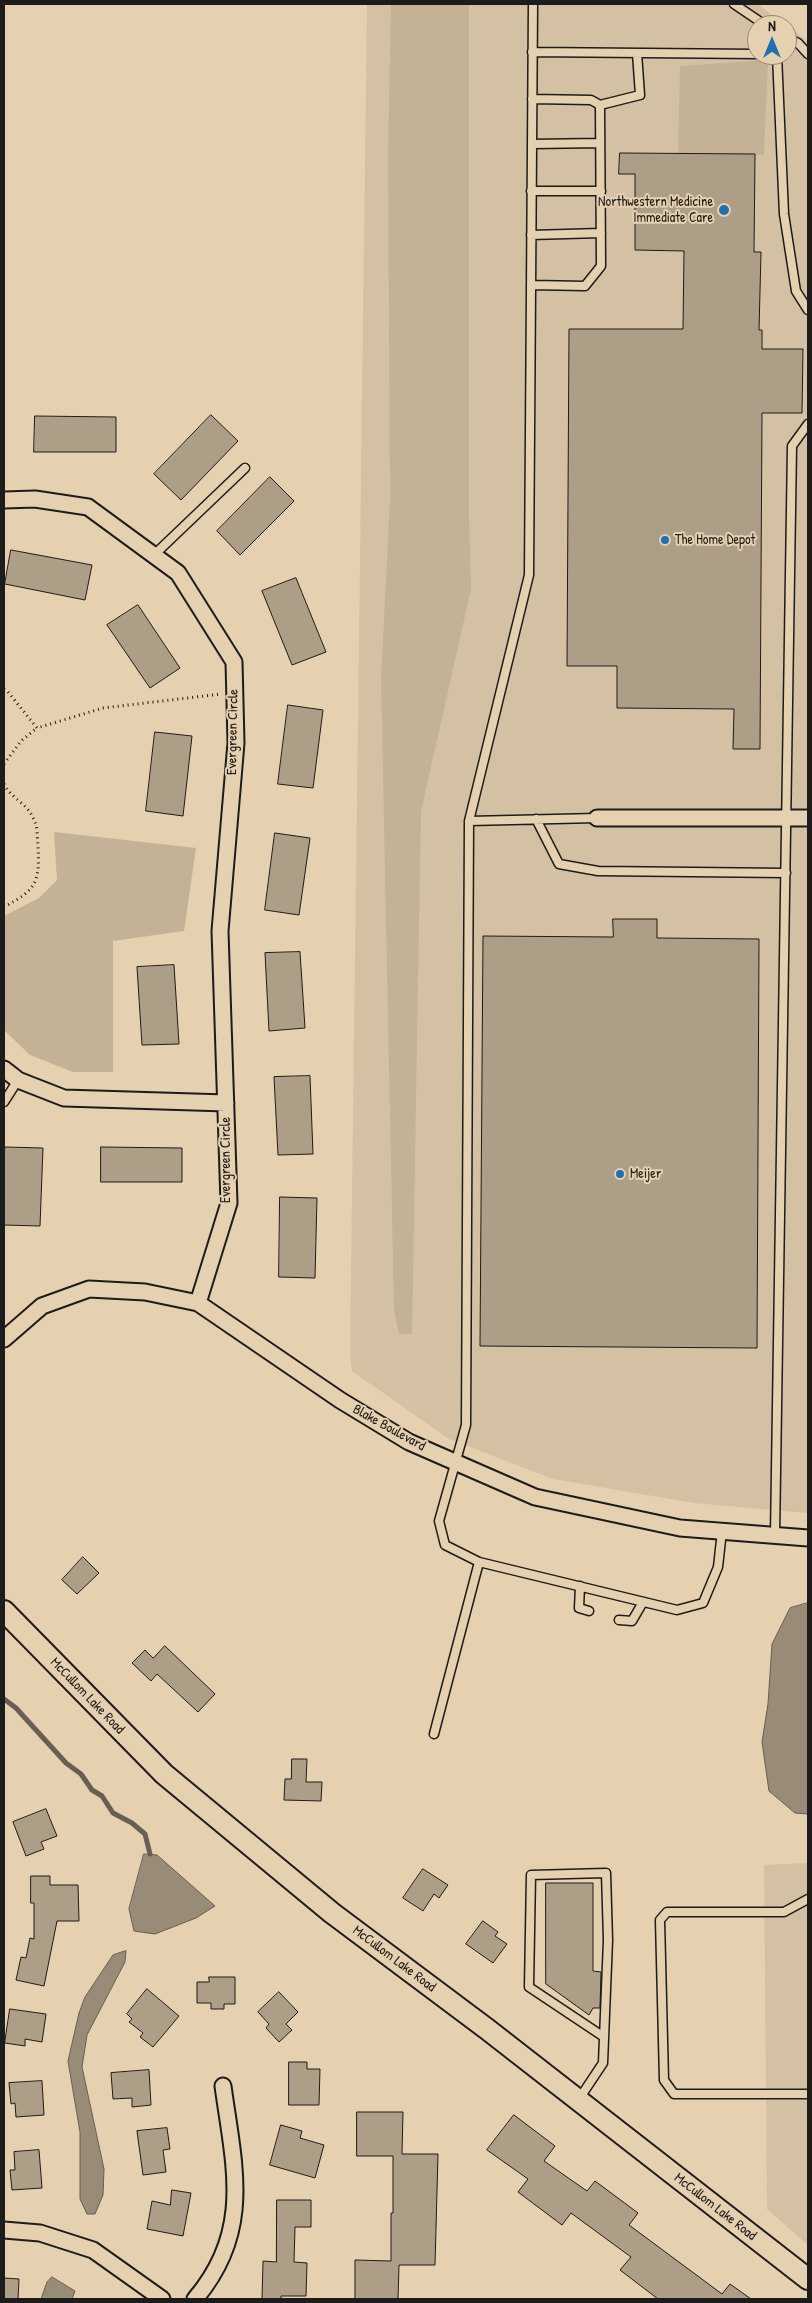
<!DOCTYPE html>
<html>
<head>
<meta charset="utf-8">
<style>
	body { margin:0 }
	#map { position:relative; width:812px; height:2303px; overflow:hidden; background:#e5d0af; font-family:"Patrick Hand",sans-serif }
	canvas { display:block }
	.frame { position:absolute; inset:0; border:5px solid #1c1c1c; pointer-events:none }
	.north { position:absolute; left:747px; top:15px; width:50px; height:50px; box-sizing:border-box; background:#e5d0af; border:1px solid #958874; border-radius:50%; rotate:0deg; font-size:14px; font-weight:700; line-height:20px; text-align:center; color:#1c1c1c }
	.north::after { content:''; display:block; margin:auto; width:18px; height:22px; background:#1f6fb2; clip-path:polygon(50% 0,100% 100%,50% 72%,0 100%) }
</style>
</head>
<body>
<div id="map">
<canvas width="812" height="2303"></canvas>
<div class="frame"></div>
<div class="north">N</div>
</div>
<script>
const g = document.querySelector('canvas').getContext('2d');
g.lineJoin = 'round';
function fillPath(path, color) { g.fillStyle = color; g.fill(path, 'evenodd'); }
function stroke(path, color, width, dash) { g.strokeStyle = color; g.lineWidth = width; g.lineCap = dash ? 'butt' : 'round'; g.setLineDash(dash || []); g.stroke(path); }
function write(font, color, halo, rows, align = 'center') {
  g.font = font + ' "Patrick Hand",sans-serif'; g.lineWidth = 4; g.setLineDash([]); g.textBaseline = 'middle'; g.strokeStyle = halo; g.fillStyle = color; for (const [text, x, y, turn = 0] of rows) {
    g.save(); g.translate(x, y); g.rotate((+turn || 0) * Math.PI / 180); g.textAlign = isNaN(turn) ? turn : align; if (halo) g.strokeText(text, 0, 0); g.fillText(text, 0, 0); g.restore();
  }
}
const built = new Path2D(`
	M367 4H757L786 25H757V55H787V26L808 41V1513L694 1503 553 1479 449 1439 352 1371 350 1354Z
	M808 1863V2245L767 2209 764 1865Z`);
const green = new Path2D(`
	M391 4H469V516L471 589 421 811 412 1334H399L394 1310 381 678 390 501 388 154Z
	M768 60 764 155 678 154 680 66Z
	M54 832 196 848 184 931 113 941V1072H73L30 1055 4 1030V916L39 898 57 880Z`);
const water = new Path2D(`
	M808 1603V1814L795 1813 769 1791 762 1742 768 1704 772 1644 790 1608Z
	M144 1854 157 1855 215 1906 196 1918 155 1934 134 1931 129 1909Z
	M126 1951 125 1962 87 2035 82 2067 104 2169 103 2195 95 2214H87L80 2199V2132L68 2061 79 2013 85 1997 113 1955Z
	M52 2277 75 2291 72 2299H41L47 2282Z`);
const stream = new Path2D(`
	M4 1699 16 1708 66 1763 81 1774 92 1790 102 1796 113 1813 132 1823 145 1834 150 1854`);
const building = new Path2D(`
	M620 153 755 154 754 252H761L759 330H762V349H803L802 413H762L760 749H733L734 709 617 708V666H567L569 329H683L684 251 635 250V174H619Z
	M211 415 238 441 181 500 154 474Z
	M35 416 116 417V452H34Z
	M270 477 294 501 240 555 217 531Z
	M11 550 92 565 85 600 5 584Z
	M296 578 326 652 292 665 262 591Z
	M138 605 180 668 150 688 107 625Z
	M288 705 323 710 313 788 278 784Z
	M155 732 192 736 183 816 146 811Z
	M275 833 310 838 299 915 265 910Z
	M613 919H657V938L759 939 757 1348 480 1346 483 936 613 937Z
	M300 952 305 1028 269 1031 265 953Z
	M174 965 179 1044 142 1045 137 967Z
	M310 1076 313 1154 278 1155 274 1077Z
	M5 1147 43 1148 40 1226 4 1225Z
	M101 1147 182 1148V1182H101Z
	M280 1197 317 1198 315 1278 279 1277Z
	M83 1557 99 1573 77 1594 62 1580Z
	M165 1646 215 1694 198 1712 157 1674 151 1681 132 1663 145 1650 153 1658Z
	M292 1759H307L306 1782H322L321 1801 284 1800 285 1779H291Z
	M46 1809 57 1836 41 1842 44 1849 26 1856 13 1822Z
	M423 1869 448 1885 439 1898 434 1894 423 1911 403 1898Z
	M31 1876H50V1885H78L79 1921H57L44 1986 16 1980 21 1957 26 1958 30 1938 34 1939V1903H31Z
	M546 1883H593V1971L601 1972 600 2008H593L589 2015 546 1984Z
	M483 1921 498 1932 495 1936 507 1944 493 1963 466 1944Z
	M209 1977H235V2004H224V2009H211V2003H197V1982H209Z
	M147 1989 179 2016 153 2047 140 2037 143 2033 129 2022 132 2019 127 2014Z
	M279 1992 298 2012 286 2024 292 2030 279 2042 266 2028 269 2024 258 2012Z
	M10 2009 46 2014 42 2042 25 2039V2046L5 2043Z
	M289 2062H307V2069H320L319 2105H289Z
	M149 2070 151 2105 132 2107V2098L113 2099 111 2073Z
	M42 2081 44 2115 16 2117 15 2103 11 2104 9 2083Z
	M357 2112H403L402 2154H438L435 2265H399L398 2299H355V2260L391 2261V2213H393V2156H357Z
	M514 2115 555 2146 544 2161 587 2191 595 2181 638 2213 629 2225 722 2294 730 2284 751 2299H658L620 2270 631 2257 571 2213 562 2225 518 2192 528 2179 487 2150Z
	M281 2125 302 2131 300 2138 324 2145 315 2178 270 2165Z
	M167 2128 170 2149 163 2150 166 2172 143 2175 137 2131Z
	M39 2150 42 2188 12 2190 10 2170H15L14 2152Z
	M172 2190 191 2193 183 2236 147 2229 152 2201 170 2205Z
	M277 2200H311V2227H295L294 2262 307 2263 306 2296H281V2299H262L263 2261 276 2262Z
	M4 2278 19 2279 18 2299H4Z`);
const path = new Path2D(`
	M4 689 8 692 37 728 103 708 221 694
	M4 764 21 741 37 728
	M4 784C10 797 26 803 32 816 38 825 37 836 38 846 40 883 36 890 4 907`);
const service = new Path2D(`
	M533 4 529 575 469 821 466 1425 439 1521 445 1545 479 1562 677 1610 703 1603 718 1567 722 1531
	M734 4 765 25
	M787 38 798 43 808 54
	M532 52 757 54
	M777 55 784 214 796 291 808 310
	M532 99 591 100 600 105
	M532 144 600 143
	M531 191H601
	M531 235 601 233
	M531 285 585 286 601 266 600 105 640 95 637 53
	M154 555 245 468
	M536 819 559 864 598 871 786 873
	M469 821 597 818
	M4 1102 18 1080
	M775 1535 792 446 808 424
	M580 1586 579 1608 589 1611
	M619 1620 632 1621 643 1602
	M434 1734 479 1562
	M808 1899 784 1912H667L660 1920 664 2080 674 2094H808
	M579 2099 603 2063 608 1940 606 1873 531 1875 529 1987 604 2037`);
const minor = new Path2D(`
	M4 500 35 499 88 507 178 573 234 662 236 743 220 931 229 1203 198 1303
	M597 818H808
	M4 1069 18 1080 64 1098 226 1103
	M4 1339 42 1306 89 1289 145 1292 198 1303 340 1400 409 1442 535 1497 680 1528 808 1538
	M4 2230 40 2233 93 2250 162 2299
	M195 2299C253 2231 234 2166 223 2086`);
const tertiary = new Path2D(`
	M4 1611 164 1774 332 1913 487 2029 808 2279`);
const markers = [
	[724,210,6,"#1f6fb2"],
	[665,540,5,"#1f6fb2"],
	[620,1174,5,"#1f6fb2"]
];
const poiNames = [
	["Northwestern Medicine",713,202,"right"],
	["Immediate Care",713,218,"right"],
	["The Home Depot",675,540],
	["Meijer",630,1174]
];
const streetNames = [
	["Evergreen Circle",233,732,-89],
	["Evergreen Circle",226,1160,-90],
	["Blake Boulevard",389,1428,29],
	["McCullom Lake Road",87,1696,46],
	["McCullom Lake Road",394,1959,37],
	["McCullom Lake Road",715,2207,38]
];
fillPath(built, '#d4c1a3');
fillPath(green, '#c4b297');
fillPath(water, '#988b77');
stroke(water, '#665f53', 1);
stroke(stream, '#665f53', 5);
fillPath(building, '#ad9e87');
stroke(building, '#1c1c1c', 1);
stroke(service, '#1c1c1c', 11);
stroke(minor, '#1c1c1c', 19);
stroke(tertiary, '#1c1c1c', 24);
stroke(path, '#1c1c1c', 3, [1, 4]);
stroke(service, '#e5d0af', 8);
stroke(minor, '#e5d0af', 15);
stroke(tertiary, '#e5d0af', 20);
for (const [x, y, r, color] of markers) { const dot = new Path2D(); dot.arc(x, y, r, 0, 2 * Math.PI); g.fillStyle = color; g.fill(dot); stroke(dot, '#e5d0af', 2); }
write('14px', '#1c1c1c', '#e5d0af', poiNames, 'left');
write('14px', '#1c1c1c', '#e5d0af', streetNames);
</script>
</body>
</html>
